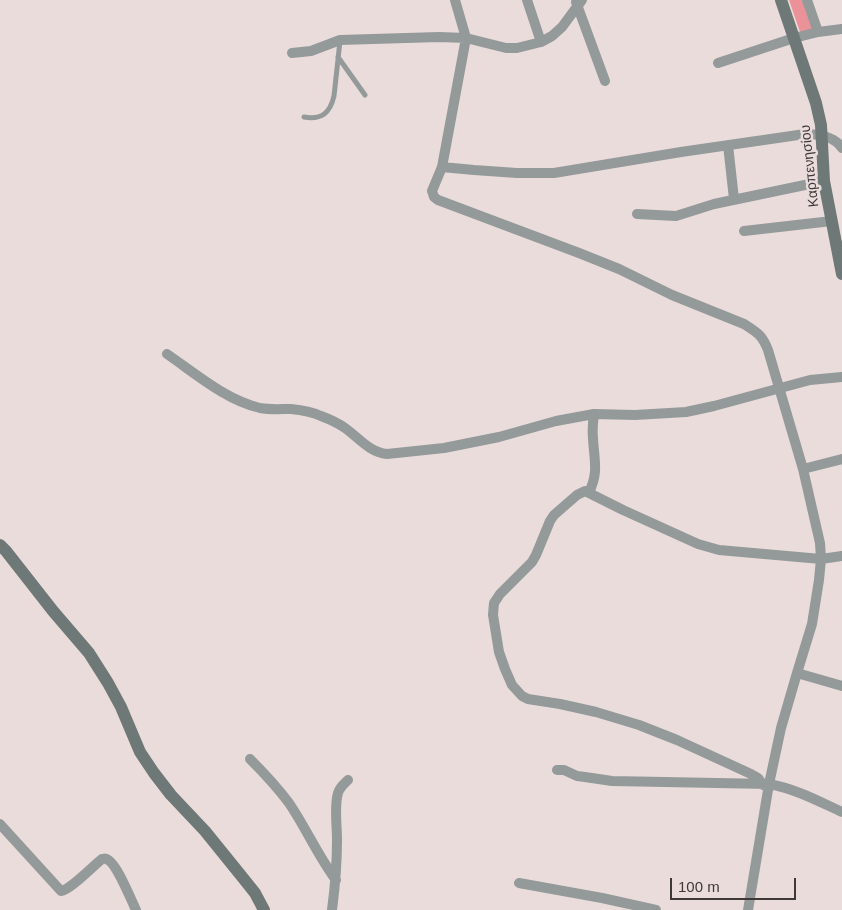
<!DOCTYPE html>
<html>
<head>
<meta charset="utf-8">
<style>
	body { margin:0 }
	#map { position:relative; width:842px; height:910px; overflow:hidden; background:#ebdcdc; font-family:Helvetica,sans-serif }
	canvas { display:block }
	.scale { position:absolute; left:670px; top:878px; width:126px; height:22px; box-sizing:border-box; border:2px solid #3e3838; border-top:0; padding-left:6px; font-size:15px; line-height:18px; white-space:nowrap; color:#3e3838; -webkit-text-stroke:4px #ebdcdc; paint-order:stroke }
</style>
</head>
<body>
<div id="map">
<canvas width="842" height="910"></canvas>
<div class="scale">100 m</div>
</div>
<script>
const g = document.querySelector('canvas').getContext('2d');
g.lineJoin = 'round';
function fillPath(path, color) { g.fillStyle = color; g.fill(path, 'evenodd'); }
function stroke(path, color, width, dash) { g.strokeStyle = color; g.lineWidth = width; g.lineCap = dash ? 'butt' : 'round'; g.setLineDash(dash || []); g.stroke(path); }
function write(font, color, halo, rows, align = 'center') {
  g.font = font + ' Helvetica,sans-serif'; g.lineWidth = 5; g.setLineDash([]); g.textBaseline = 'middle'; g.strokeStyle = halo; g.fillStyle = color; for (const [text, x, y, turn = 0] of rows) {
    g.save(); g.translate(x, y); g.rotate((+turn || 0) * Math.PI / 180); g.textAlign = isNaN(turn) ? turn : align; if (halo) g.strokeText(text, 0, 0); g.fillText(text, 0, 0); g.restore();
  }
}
const green = new Path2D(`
	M789 0H802L812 29 800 32Z`);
const lane = new Path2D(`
	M338 57 365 95
	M304 117C322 120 330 113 334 96L340 41`);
const street = new Path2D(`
	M455 0 466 38 442 167 432 191 434 197 438 200 579 253 619 269 672 295 744 324C758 333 762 335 768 350L803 469 820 543 821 559 819 580 812 624 797 673 842 686
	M527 0 541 42
	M807 0 818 32
	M576 2 605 81
	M292 53 311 51 340 40 439 37 466 38 506 48H517L541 42 552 36 562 27 582 0
	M718 63 794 38 818 32 842 29
	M728 145 734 199
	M442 167 474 170 517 173H554L681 152 805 134C819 134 834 136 842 148
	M637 214 676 216 714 204 824 181
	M744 231 832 221
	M167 354C196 374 226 400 260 408 270 410 281 409 291 409 301 410 312 412 321 416 329 419 338 423 345 428 359 438 369 452 387 454L444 448 499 437 556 421 594 414
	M803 469 842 459
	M589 492C599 473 594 459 593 438 592 430 593 422 594 414L635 415 686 412 714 406 810 380 842 377
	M250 759C264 773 277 787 289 803 306 828 318 856 336 880
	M557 770H564L577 776 585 777 612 781 769 784C796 789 818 801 842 812
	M763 785 758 778 751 774 677 740 639 725 596 712 560 704 528 699 522 696 512 685 505 669 499 652 493 615 494 603 500 594 532 562 536 555 550 521 554 515 577 495 585 491 623 510 698 544 719 550 821 559 842 556
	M0 824 61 891C70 890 93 866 102 859 103 859 105 858 106 859 116 861 131 900 136 910
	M519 883 602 898 656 910
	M332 910C335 887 337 863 337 840 337 824 334 807 338 793 340 787 344 784 348 780
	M748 910 769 784 781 728 797 673`);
const secondary = new Path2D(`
	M781 0 816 103 821 125 824 181 842 274
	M0 545 6 551 53 611 89 653 108 683 121 707 140 752 154 773 171 795 205 831 243 878 255 893 264 910`);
const streetNames = [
	["Καρπενησίου",810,166,-96]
];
fillPath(green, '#eb9298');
stroke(lane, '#939a99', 5);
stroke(street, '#939a99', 10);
stroke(secondary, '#6e7877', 12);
write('14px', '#3e3838', '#ebdcdc', streetNames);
</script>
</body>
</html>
